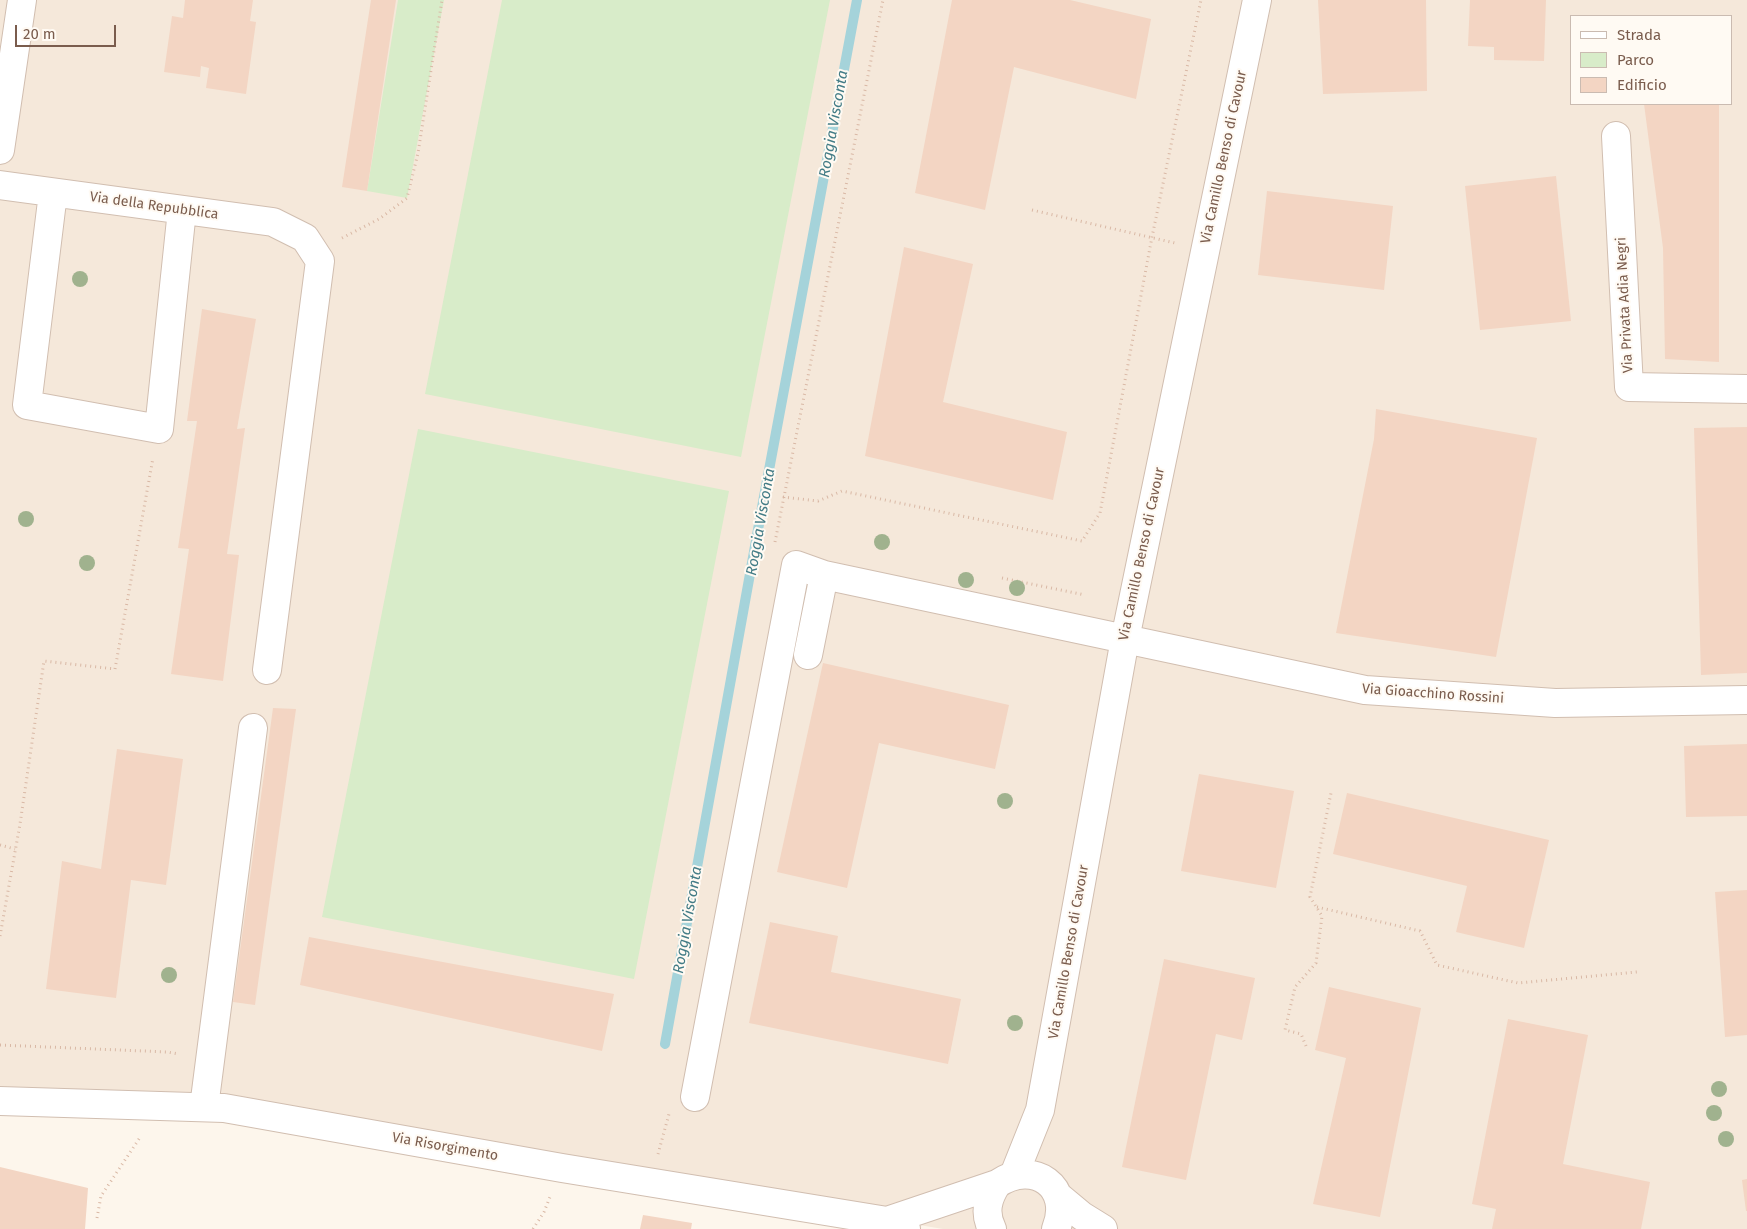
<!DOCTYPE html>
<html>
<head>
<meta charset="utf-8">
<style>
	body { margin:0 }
	#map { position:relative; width:1747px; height:1229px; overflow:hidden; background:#fdf6ec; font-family:"Fira Sans",sans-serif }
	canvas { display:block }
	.legend { position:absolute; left:1570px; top:15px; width:162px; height:90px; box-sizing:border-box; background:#fffaf3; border:1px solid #cabbb1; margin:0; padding:6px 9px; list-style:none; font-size:15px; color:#7a5c4d }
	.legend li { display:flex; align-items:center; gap:10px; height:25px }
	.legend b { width:25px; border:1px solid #cabbb1 }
	.scale { position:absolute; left:15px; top:25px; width:101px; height:22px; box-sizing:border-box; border:2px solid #7a5c4d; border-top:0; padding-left:6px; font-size:15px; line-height:18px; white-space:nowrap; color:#7a5c4d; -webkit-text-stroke:4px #fffaf3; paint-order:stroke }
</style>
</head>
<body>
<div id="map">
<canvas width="1747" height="1229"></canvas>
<ul class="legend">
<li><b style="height:6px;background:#fff"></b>Strada</li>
<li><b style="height:14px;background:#d8ecc9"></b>Parco</li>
<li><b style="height:14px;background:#f3d5c3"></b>Edificio</li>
</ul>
<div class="scale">20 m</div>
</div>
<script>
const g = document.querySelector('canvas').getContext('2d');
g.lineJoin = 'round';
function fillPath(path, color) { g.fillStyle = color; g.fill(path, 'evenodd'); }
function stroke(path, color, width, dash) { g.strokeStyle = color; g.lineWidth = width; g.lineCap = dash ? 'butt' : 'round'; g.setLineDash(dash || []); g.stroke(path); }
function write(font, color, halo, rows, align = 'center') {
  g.font = font + ' "Fira Sans",sans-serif'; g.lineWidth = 4; g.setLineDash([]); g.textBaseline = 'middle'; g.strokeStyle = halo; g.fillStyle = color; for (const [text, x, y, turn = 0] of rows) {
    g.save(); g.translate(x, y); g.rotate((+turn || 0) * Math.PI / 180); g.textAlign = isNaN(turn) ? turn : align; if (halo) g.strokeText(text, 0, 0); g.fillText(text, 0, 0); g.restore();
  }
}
const residential = new Path2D(`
	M0 0H1747V1229H943L224 1108 0 1086ZM1571 16H1731V104H1571Z`);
const green = new Path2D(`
	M398 0H444L407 198 367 191Z
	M502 0H830L741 457 425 394Z
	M418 429 729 491 634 979 322 917Z`);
const stream = new Path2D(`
	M665 1044 763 502 857 0`);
const building = new Path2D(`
	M185 0H253L250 21 256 22 246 94 206 88 209 68 201 66 200 77 164 72 172 16 183 18Z
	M371 0H396L367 191 342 187Z
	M952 0H1070L1151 19 1136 99 1014 67 985 210 915 193Z
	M1318 0H1426L1427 91 1323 94Z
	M1470 0H1546L1544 61 1494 60V47L1468 46Z
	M1644 104H1719V362L1665 359 1663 248Z
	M1556 176 1571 321 1480 330 1465 186Z
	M1267 191 1393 206 1384 290 1258 275Z
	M904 247 973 264 943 402 1067 432 1053 500 865 456Z
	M202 309 256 319 237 429 245 428 227 554 239 555 223 681 171 674 189 549 178 548 197 421H187Z
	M1376 409 1537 438 1496 657 1336 633 1374 439Z
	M1747 427V673L1701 675 1694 428Z
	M823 663 1009 705 995 769 879 743 847 888 777 872Z
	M273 708 296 709 255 1005 233 1002Z
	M1747 744V816L1686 817 1684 746Z
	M117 749 183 759 166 885 131 880 116 998 46 989 62 861 101 869Z
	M1199 774 1294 791 1276 888 1181 871Z
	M1347 793 1549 840 1524 948 1456 932 1467 886 1333 854Z
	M1747 890V1035L1725 1037 1715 892Z
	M770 922 838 936 831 972 961 999 948 1064 749 1023Z
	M309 937 614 994 602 1051 300 985Z
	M1164 959 1255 978 1242 1040 1216 1034 1186 1180 1122 1167Z
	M1329 987 1421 1008 1380 1217 1313 1204 1346 1058 1315 1050Z
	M1508 1019 1588 1035 1563 1164 1650 1182 1641 1229H1492L1496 1209 1472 1204Z
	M0 1167 88 1188 85 1229H0Z
	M1747 1179V1211H1746L1742 1180Z
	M643 1215 692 1223 691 1229H640Z`);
const path = new Path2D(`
	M1032 210 1175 243
	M342 238 379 219 407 198 418 153 442 0
	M783 497 818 501 842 491 1082 541 1100 513 1152 237 1201 0
	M775 542 883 0
	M1002 578 1085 595
	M0 845 15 849
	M1317 907 1420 931 1437 965 1518 983 1637 972
	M0 936 20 824 44 661 115 669 153 458
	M0 1045 167 1052 179 1054
	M1306 1046 1301 1034 1285 1030 1295 987 1316 963 1322 916 1310 897 1331 793
	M658 1154 669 1114
	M97 1218 101 1196 141 1136
	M533 1229 544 1212 550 1197`);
const minor = new Path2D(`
	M1616 136 1629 387 1747 389
	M0 150 22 0
	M0 185 273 222 305 238 320 261 267 670
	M53 193 27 405 159 429 182 210
	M808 655 824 575 1365 690 1555 703 1747 700
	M695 1097 796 565 824 575
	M0 1101 224 1108 562 1168 887 1221 906 1229
	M204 1107 253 728
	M1014 1175 1040 1110 1125 639 1257 0
	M1058 1196 1082 1216 1103 1229
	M887 1221 997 1184C1034 1159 1073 1187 1056 1229
	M992 1229C984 1213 987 1199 997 1184`);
const trees = [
	[80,279],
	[26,519],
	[882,542],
	[87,563],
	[966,580],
	[1017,588],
	[1005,801],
	[169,975],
	[1015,1023],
	[1719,1089],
	[1714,1113],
	[1726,1139]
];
const streetNames = [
	["Via Camillo Benso di Cavour",1224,157,-78],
	["Via della Repubblica",154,206,8],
	["Via Privata Adia Negri",1625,305,-93],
	["Via Camillo Benso di Cavour",1142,554,-78],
	["Via Gioacchino Rossini",1433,694,4],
	["Via Camillo Benso di Cavour",1069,952,-80],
	["Via Risorgimento",445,1147,10]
];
const waterNames = [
	["Roggia Visconta",834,124,-80],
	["Roggia Visconta",761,522,-80],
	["Roggia Visconta",688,920,-80]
];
fillPath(residential, '#f5e8da');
fillPath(green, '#d8ecc9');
stroke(stream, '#a5d3da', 10);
fillPath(building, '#f3d5c3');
stroke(minor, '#d1beb0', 30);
stroke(path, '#d9b8a5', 3, [1, 4]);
stroke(minor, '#fff', 28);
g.fillStyle = '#a0b28e';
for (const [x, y] of trees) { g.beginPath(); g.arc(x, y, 8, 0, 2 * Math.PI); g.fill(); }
write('14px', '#7a5c4d', '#fffaf3', streetNames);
write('italic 15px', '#437c86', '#fffaf3', waterNames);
</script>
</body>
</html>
